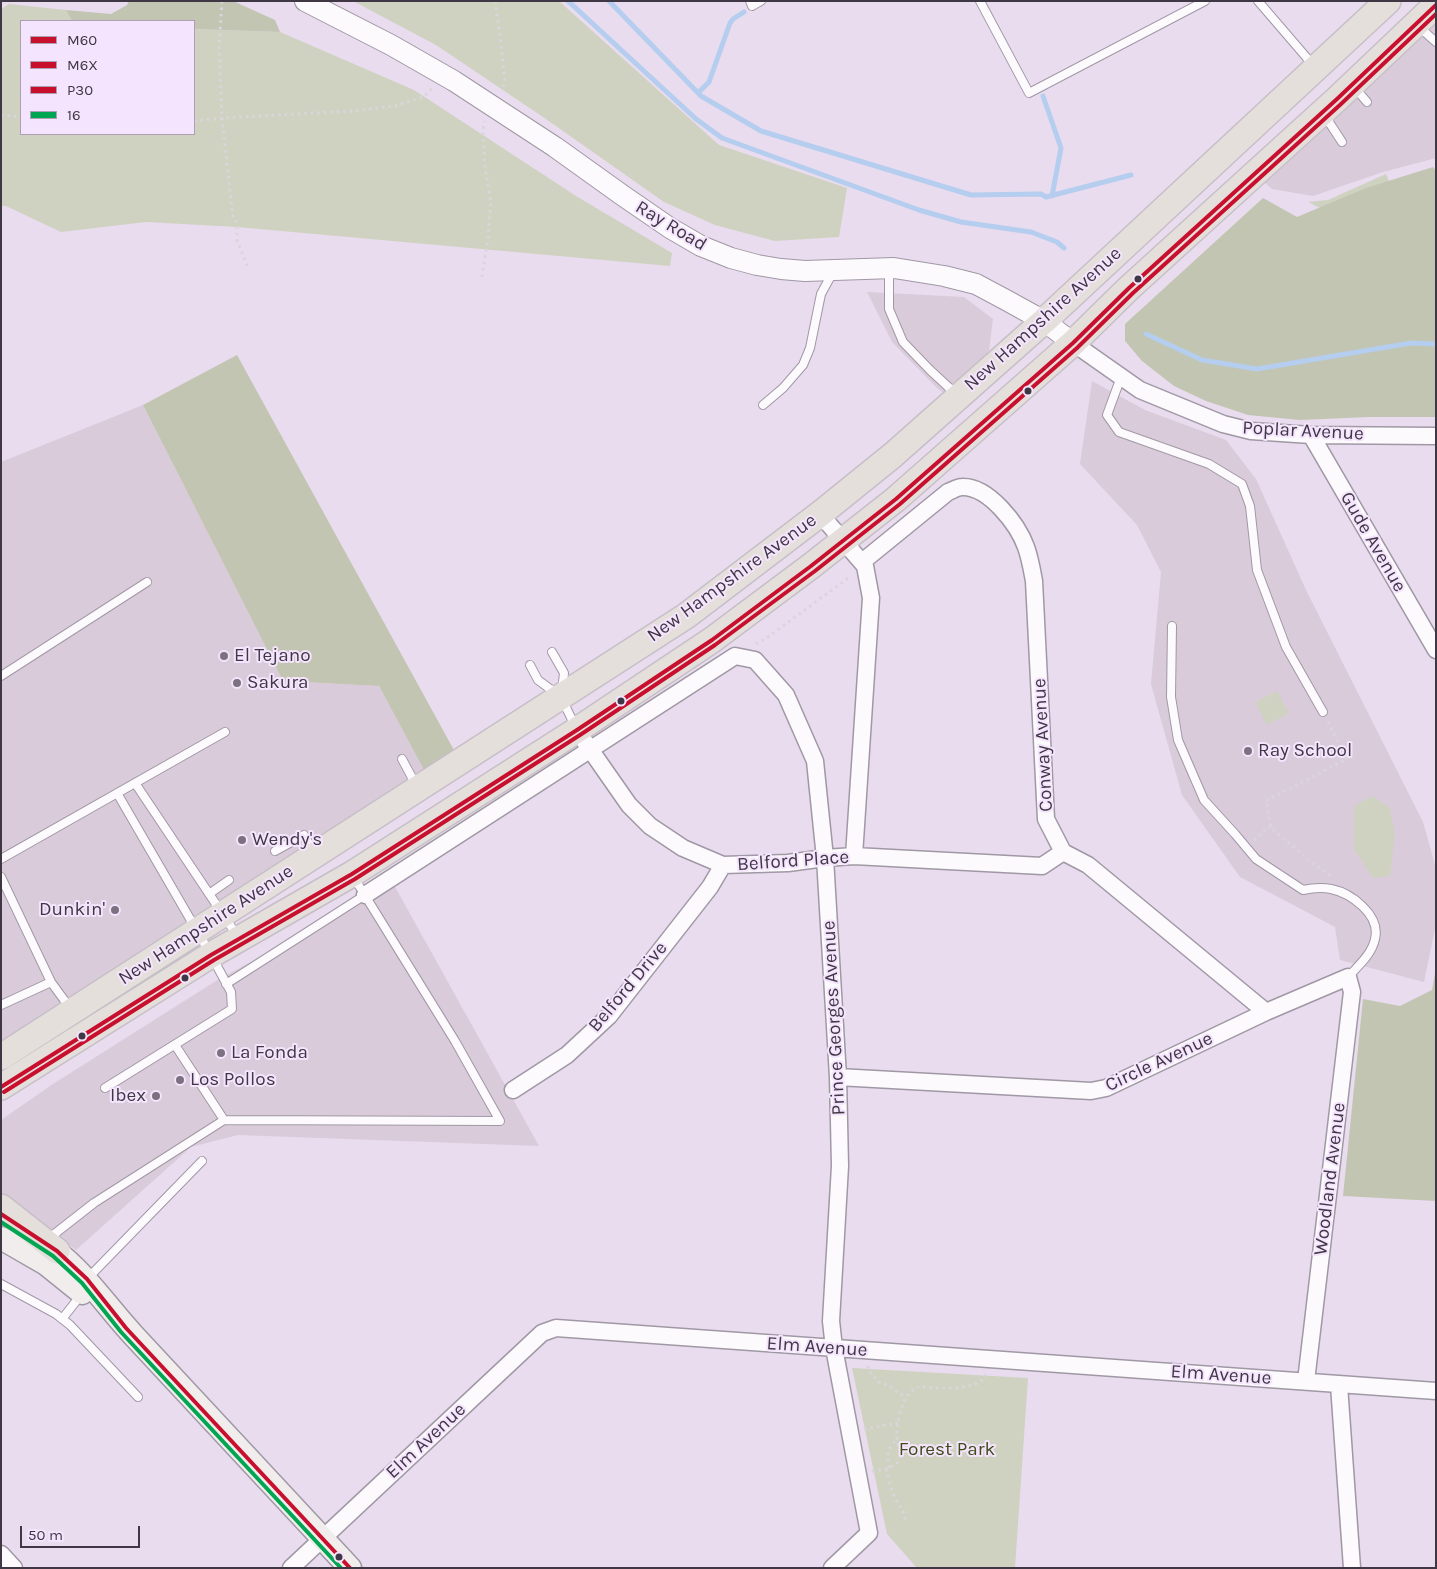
<!DOCTYPE html>
<html>
<head>
<meta charset="utf-8">
<style>
	body { margin:0 }
	#map { position:relative; width:1437px; height:1569px; overflow:hidden; background:#e8dcee; font-family:Karla,sans-serif }
	canvas { display:block }
	.frame { position:absolute; inset:0; border:2px solid #403744; pointer-events:none }
	.legend { position:absolute; left:20px; top:20px; width:175px; height:115px; box-sizing:border-box; background:#f5e4fe; border:1px solid #ad9fb4; margin:0; padding:6px 9px; list-style:none; font-size:15px; color:#403744 }
	.legend li { display:flex; align-items:center; gap:10px; height:25px }
	.legend b { width:25px; border:1px solid #ad9fb4 }
	.scale { position:absolute; left:20px; top:1526px; width:120px; height:22px; box-sizing:border-box; border:2px solid #403744; border-top:0; padding-left:6px; font-size:15px; line-height:18px; white-space:nowrap; color:#403744; -webkit-text-stroke:4px #f5e4fe; paint-order:stroke }
</style>
</head>
<body>
<div id="map">
<canvas width="1437" height="1569"></canvas>
<div class="frame"></div>
<ul class="legend">
<li><b style="height:6px;background:#c8102e"></b>M60</li>
<li><b style="height:6px;background:#c8102e"></b>M6X</li>
<li><b style="height:6px;background:#c8102e"></b>P30</li>
<li><b style="height:6px;background:#00a651"></b>16</li>
</ul>
<div class="scale">50 m</div>
</div>
<script>
const g = document.querySelector('canvas').getContext('2d');
g.lineJoin = 'round';
function fillPath(path, color) { g.fillStyle = color; g.fill(path, 'evenodd'); }
function stroke(path, color, width, dash) { g.strokeStyle = color; g.lineWidth = width; g.lineCap = dash ? 'butt' : 'round'; g.setLineDash(dash || []); g.stroke(path); }
function write(font, color, halo, rows, align = 'center') {
  g.font = font + ' Karla,sans-serif'; g.lineWidth = 4; g.setLineDash([]); g.textBaseline = 'middle'; g.strokeStyle = halo; g.fillStyle = color; for (const [text, x, y, turn = 0] of rows) {
    g.save(); g.translate(x, y); g.rotate((+turn || 0) * Math.PI / 180); g.textAlign = isNaN(turn) ? turn : align; if (halo) g.strokeText(text, 0, 0); g.fillText(text, 0, 0); g.restore();
  }
}
const commercial = new Path2D(`
	M1436 22V158L1383 172 1313 196 1272 189 1264 182Z
	M867 292 964 297 993 319 989 351 947 395 938 389 892 342Z
	M1092 381 1145 410 1226 440 1256 479 1306 590 1423 822 1436 868V924L1424 982 1340 960 1335 927 1240 877 1182 795 1151 684 1161 572 1137 525 1080 464Z
	M143 405 283 681 379 686 424 770 1 1041V462Z
	M394 885 539 1146 238 1135 191 1147 76 1250 1 1193V1120L53 1084 219 979Z`);
const green = new Path2D(`
	M353 1H559L719 145 847 188 839 237 775 241 715 225 664 202 543 117 436 45Z
	M9 4 66 10 72 21H21V134H194V29L280 32 414 90 576 196 672 253 670 266 237 227 146 222 61 232 6 206H1V9Z
	M1386 174 1391 186 1322 209 1308 202 1328 200Z
	M1277 691 1289 713 1267 725 1255 702Z
	M1372 796 1390 808 1395 835 1390 876 1373 878 1354 849V806Z
	M852 1368 1028 1378 1015 1568H917L887 1534Z`);
const forest = new Path2D(`
	M129 1H233L275 20 280 32 194 29V21H72L66 10 111 14 127 5Z
	M1433 167 1436 171V417H1369L1300 420 1248 415 1206 401 1174 386 1142 361 1125 341V324L1263 198 1297 217 1366 188Z
	M237 355 455 752 424 770 379 686 283 681 143 405Z
	M1436 968V1201L1343 1196 1363 999 1400 1006 1432 990Z`);
const stream = new Path2D(`
	M568 1 696 119 722 138 919 210 961 222 1031 232 1057 242 1064 248
	M609 1 701 96 761 131 971 195 1041 194 1046 197 1131 175
	M698 93 709 82 730 23 733 19 744 12
	M1043 96 1061 148 1052 196
	M1146 334 1202 360 1257 369 1411 343 1436 344`);
const path = new Path2D(`
	M222 1 219 47 222 118 233 218 237 223V240L248 268
	M495 1 500 35 505 82 501 91
	M1 115 21 117
	M194 121 222 118 353 111 395 106 423 97 433 88
	M482 277 488 237 491 203 485 168 483 134 484 121
	M756 644 768 637 851 576
	M1328 722 1347 759 1266 801 1271 828 1316 866 1333 877
	M1254 840 1268 827 1271 828
	M868 1366V1370L879 1382 890 1386 894 1390 906 1397
	M864 1429 898 1423
	M889 1468C887 1456 887 1448 897 1439
	M886 1469C888 1478 891 1487 894 1496 899 1506 905 1510 905 1521
	M872 1471 886 1469 896 1465C905 1450 899 1453 897 1439 895 1430 902 1403 907 1396 910 1393 913 1390 916 1387 934 1387 978 1394 986 1374`);
const service = new Path2D(`
	M750 1 752 6 761 1
	M980 1 1029 93 1205 1
	M1258 1 1313 65
	M1419 27 1436 42
	M1355 88 1367 102
	M1325 116 1342 142
	M889 269V309L903 342 930 370 957 395
	M1121 377 1107 415 1119 432 1209 464 1242 484 1250 506 1257 570 1286 647 1323 712
	M763 405 783 388 803 365 810 348 821 294 833 272
	M1172 626 1171 697 1178 740 1204 800 1235 834 1256 859 1303 890C1312 888 1322 887 1331 889 1351 893 1381 915 1375 939 1372 954 1358 966 1348 977
	M552 652 564 673 562 690
	M530 665 538 680 561 697 575 726
	M1 676 147 582
	M402 759 416 785
	M135 783 238 937
	M275 851 304 835 313 851
	M1 859 225 732
	M1 877 51 982 70 1008
	M209 894 229 880
	M226 984 365 895
	M1 1005 51 982
	M175 1045 224 1120 500 1121 455 1041 353 876
	M105 1088 232 1009 231 992 211 955 117 793
	M48 1239 94 1203 224 1120
	M87 1279 202 1161
	M1 1284 56 1314 70 1325 138 1397
	M62 1319 81 1295`);
const minor = new Path2D(`
	M1073 343 1140 390 1223 424 1251 431 1311 435 1436 436
	M1311 435 1436 650
	M820 514 865 566 871 598 854 856
	M862 562 948 492C953 490 958 487 962 487 989 486 1018 525 1026 547 1030 558 1032 570 1034 581L1046 819 1063 852 1088 865 1266 1012
	M585 742 629 805 650 826 683 848 723 865 788 863 825 858 854 856 1042 866 1063 852
	M365 895 735 656 755 660 786 695 815 761 825 858 838 1077 840 1166 831 1321 834 1348 869 1533 832 1568
	M838 1077 1091 1091 1106 1088 1266 1012 1348 977 1352 992 1306 1381
	M513 1090 567 1055 609 1016 710 887 723 865
	M1339 1385 1352 1568
	M1 1554 14 1568
	M291 1568 542 1333 556 1328 1436 1391`);
const tertiary = new Path2D(`
	M305 1 391 45 454 81 555 147 622 195 670 228 701 246 731 258 757 265 781 269 805 271 894 268 944 276 976 284 1006 300 1044 321 1073 343`);
const secondary = new Path2D(`
	M1 1238 46 1264 82 1293
	M43 1242C81 1266 104 1304 135 1337 207 1414 278 1491 350 1568`);
const primary = new Path2D(`
	M1 1057 686 616 820 514 893 455 1044 321 1388 1
	M1 1087 211 955 352 874 577 730 712 640 811 566 896 499 1073 343 1129 288 1337 99 1436 5
	M1 1207 57 1251`);
const bus1 = new Path2D(`
	M1 1087 211 955 352 874 577 730 712 640 811 566 896 499 1073 343 1129 288 1337 99 1436 5`);
const bus2 = new Path2D(`
	M4 1092 214 960 355 879 580 735 715 645 815 571 900 504 1077 348 1133 293 1341 104 1436 14`);
const bus3 = new Path2D(`
	M1 1214 57 1251 87 1279 126 1328 350 1568`);
const bus4 = new Path2D(`
	M1 1222 53 1256 82 1283 121 1332 341 1568`);
const markers = [
	[1138,279,4.5,"#403744"],
	[1028,391,4.5,"#403744"],
	[224,656,5,"#7b7180"],
	[237,683,5,"#7b7180"],
	[621,701,4.5,"#403744"],
	[1248,751,5,"#7b7180"],
	[242,840,5,"#7b7180"],
	[115,910,5,"#7b7180"],
	[185,978,4.5,"#403744"],
	[82,1036,4.5,"#403744"],
	[221,1053,5,"#7b7180"],
	[180,1080,5,"#7b7180"],
	[156,1096,5,"#7b7180"],
	[339,1557,4.5,"#403744"]
];
const streetNames = [
	["Ray Road",671,226,31],
	["New Hampshire Avenue",1043,319,-42],
	["Poplar Avenue",1303,431,3],
	["Gude Avenue",1373,542,60],
	["New Hampshire Avenue",732,578,-36],
	["Conway Avenue",1043,745,-93],
	["Belford Place",793,861,-4],
	["New Hampshire Avenue",206,925,-33],
	["Belford Drive",628,987,-50],
	["Prince Georges Avenue",834,1018,-93],
	["Circle Avenue",1159,1062,-25],
	["Woodland Avenue",1330,1179,-83],
	["Elm Avenue",817,1347,4],
	["Elm Avenue",1221,1375,4],
	["Elm Avenue",426,1441,-43]
];
const poiNames = [
	["El Tejano",234,656],
	["Sakura",247,683],
	["Ray School",1258,751],
	["Wendy's",252,840],
	["Dunkin'",105,910,"right"],
	["La Fonda",231,1053],
	["Los Pollos",190,1080],
	["Ibex",146,1096,"right"]
];
const parkNames = [
	["Forest Park",947,1450]
];
fillPath(commercial, '#dacbdb');
fillPath(green, '#cfd2c0');
fillPath(forest, '#c2c5b2');
stroke(stream, '#b5cdee', 5);
stroke(service, '#a098a5', 10);
stroke(minor, '#a098a5', 19);
stroke(tertiary, '#a098a5', 22);
stroke(secondary, '#a098a5', 25);
stroke(primary, '#c6bfc8', 28);
stroke(path, '#dad5db', 3, [2.5, 4]);
stroke(service, '#fcfafc', 8);
stroke(minor, '#fcfafc', 16);
stroke(tertiary, '#fcfafc', 20);
stroke(secondary, '#f0edec', 22);
stroke(primary, '#e5dfdb', 25);
stroke(bus1, '#c8102e', 4);
stroke(bus2, '#c8102e', 4);
stroke(bus3, '#c8102e', 4);
stroke(bus4, '#00a651', 4);
for (const [x, y, r, color] of markers) { const dot = new Path2D(); dot.arc(x, y, r, 0, 2 * Math.PI); g.fillStyle = color; g.fill(dot); stroke(dot, '#f5e4fe', 2); }
write('19px', '#403744', '#f5e4fe', streetNames);
write('19px', '#403744', '#f5e4fe', poiNames, 'left');
write('19px', '#3e4c15', '#f5e4fe', parkNames);
</script>
</body>
</html>
